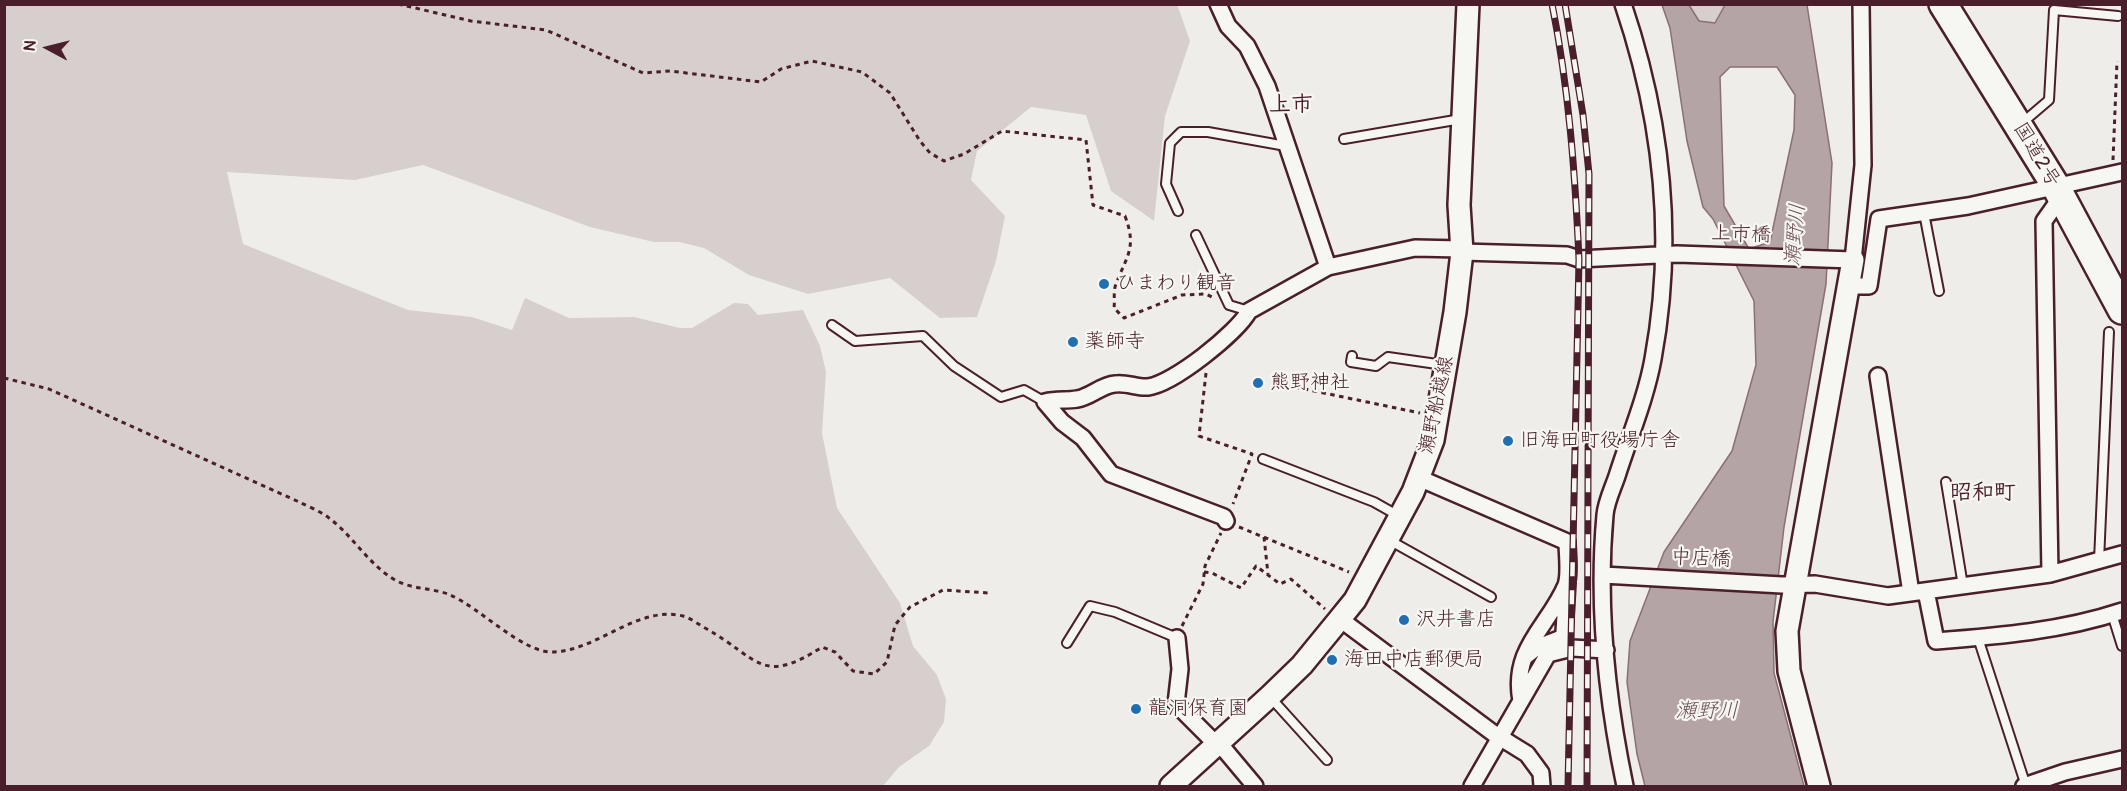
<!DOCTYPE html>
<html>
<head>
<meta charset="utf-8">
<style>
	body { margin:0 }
	#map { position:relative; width:2127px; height:791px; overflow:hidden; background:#efedea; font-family:Pangolin,sans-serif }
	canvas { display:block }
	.frame { position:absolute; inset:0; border:6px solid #4a1f2b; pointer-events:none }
	.north { position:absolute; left:18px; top:18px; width:60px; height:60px; -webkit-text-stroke:4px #f6f6f2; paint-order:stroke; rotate:277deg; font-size:16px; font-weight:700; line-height:24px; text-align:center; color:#4a1f2b }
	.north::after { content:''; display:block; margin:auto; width:21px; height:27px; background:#4a1f2b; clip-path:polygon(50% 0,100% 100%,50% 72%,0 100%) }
</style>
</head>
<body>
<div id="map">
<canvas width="2127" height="791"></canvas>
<div class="frame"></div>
<div class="north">N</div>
</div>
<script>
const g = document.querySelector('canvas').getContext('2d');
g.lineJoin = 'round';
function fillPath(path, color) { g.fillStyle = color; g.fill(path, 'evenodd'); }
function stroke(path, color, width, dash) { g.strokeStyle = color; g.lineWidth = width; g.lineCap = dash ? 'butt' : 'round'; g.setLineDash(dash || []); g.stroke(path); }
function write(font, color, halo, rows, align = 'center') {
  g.font = font + ' Pangolin,"Klee One",sans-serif'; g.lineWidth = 4.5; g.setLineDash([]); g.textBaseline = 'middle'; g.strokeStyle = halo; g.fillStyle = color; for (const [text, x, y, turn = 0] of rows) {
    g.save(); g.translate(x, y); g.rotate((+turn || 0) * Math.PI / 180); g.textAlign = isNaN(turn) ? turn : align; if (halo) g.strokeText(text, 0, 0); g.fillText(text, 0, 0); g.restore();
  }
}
const green = new Path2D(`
	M5 4H1177L1190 41 1165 116 1154 221 1111 191 1086 115 1031 107 977 151 971 180 1005 216 996 261 977 317 940 318 890 278 808 294 749 275 704 248 679 242H654L590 227 423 165 355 180 227 172 243 244 408 310 472 317 512 330 525 298 569 318 634 317 680 328H692L734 303 748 304 758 315 803 310 820 346 826 372 822 433 837 508 900 603 913 646 937 675 946 699 944 722 929 746 899 767 883 786H5Z
	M1689 5H1725L1715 23 1699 21Z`);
const water = new Path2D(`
	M1662 5H1689L1699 21 1715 23 1725 5H1807L1832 163 1826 284 1784 527 1773 622 1774 673 1804 786H1645L1637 754 1627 682 1630 641 1664 552 1732 451 1756 365 1754 301 1713 219 1703 207 1687 141 1670 28ZM1730 67H1777L1795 95 1794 130 1770 242 1749 249 1724 206 1720 77Z`);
const path = new Path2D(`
	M398 4 471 21 546 30 643 73 670 71 761 82 781 69 812 61 862 72 890 93 920 141 930 153 944 161 964 154 1002 131 1086 140 1093 205 1125 216C1137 248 1127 255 1116 284 1113 291 1115 301 1114 308L1124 318 1182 295 1206 294 1212 297
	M2113 160 2117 61
	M1206 373 1199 436 1252 454 1233 504
	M4 378 49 389 297 501C307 506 320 511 329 518 353 536 369 565 395 580 411 589 431 588 448 594 480 607 523 654 554 652 598 650 638 605 683 616 691 618 699 625 707 629 759 659 762 686 822 647L835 652 853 671 874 674 887 662 895 625 910 607 943 590 989 593
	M1295 387 1420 413
	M1239 527 1349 572
	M1264 537 1268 574
	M1204 572 1212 573 1241 588 1256 566 1280 584 1291 579 1325 609
	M1182 626 1203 584 1205 566 1221 533`);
const lane = new Path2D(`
	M2022 123 2049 100 2054 10 2118 16
	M1344 139 1461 119
	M1178 211 1166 184 1170 143 1181 132H1208L1286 146
	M1924 213 1939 291
	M1196 235 1229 305 1249 311
	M832 325 855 341 923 336 954 366 1001 397 1024 390 1045 402
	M1352 356 1351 362 1376 366 1388 357 1444 365
	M1263 459 1374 502 1397 515
	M1946 482 1963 586
	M1389 540 1491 597
	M2099 561 2109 332
	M2112 614 2122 646
	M1978 638 2026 786
	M1067 643 1090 606 1115 612 1177 638
	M1271 698 1327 760`);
const street = new Path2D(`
	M1218 4 1228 26 1247 46 1267 86 1328 267
	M1623 4C1662 119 1675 240 1653 359 1646 398 1629 438 1617 476 1613 488 1606 502 1605 515 1597 604 1607 700 1625 786
	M1462 252 1567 255 1579 259 1677 254 1853 260 1863 165 1861 4
	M1849 286H1869L1879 219 1968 206 2122 172
	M1878 376 1911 593
	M1419 478 1567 542C1567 554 1570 574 1566 585 1549 626 1511 648 1521 701
	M1226 521 1224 517 1111 474 1083 438 1062 422 1045 402C1057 399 1066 401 1077 399 1091 397 1101 385 1115 384 1126 382 1137 388 1148 387 1173 384 1237 333 1249 311L1328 267 1415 248 1461 249
	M2050 574 2044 221 2061 197
	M1603 575 1782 585 1815 584 1888 596 2050 574 2122 554
	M1926 591 1936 641C1999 636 2062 631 2122 611
	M1340 619 1493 733 1527 754 1541 773 1542 786
	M1177 638 1180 669 1176 704 1217 745
	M1563 648 1567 583
	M1526 656 1536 648 1564 637
	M1219 743 1255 786
	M1472 786 1548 654 1572 648 1606 650
	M2024 786 2065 772 2122 759`);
const secondary = new Path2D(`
	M1171 786 1270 696 1302 665 1338 621 1355 600 1413 492 1433 440 1455 312 1462 252 1459 205 1468 4
	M1819 786 1789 671 1787 631 1853 260`);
const highway = new Path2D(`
	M1943 4 2055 185 2122 310`);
const rail = new Path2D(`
	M1552 4C1569 89 1575 173 1579 259L1568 786
	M1565 4 1583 115 1589 174 1587 786`);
const markers = [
	[1104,284,6,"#1f6fb2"],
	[1073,342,6,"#1f6fb2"],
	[1258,383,6,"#1f6fb2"],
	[1508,441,6,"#1f6fb2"],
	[1404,620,6,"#1f6fb2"],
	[1332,660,6,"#1f6fb2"],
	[1136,709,6,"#1f6fb2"]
];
const streetNames = [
	["国道2号",2036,155,59],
	["上市橋",1741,235,2],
	["瀬野船越線",1437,405,-78],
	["中店橋",1701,559,3]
];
const poiNames = [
	["ひまわり観音",1116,284],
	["薬師寺",1085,342],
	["熊野神社",1270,383],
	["旧海田町役場庁舎",1520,441],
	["沢井書店",1416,620],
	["海田中店郵便局",1344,660],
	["龍洞保育園",1148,709]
];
const waterNames = [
	["瀬野川",1796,235,-85],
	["瀬野川",1707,712]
];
const quarterNames = [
	["上市",1291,105],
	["昭和町",1983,493]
];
fillPath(green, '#d7cfce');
fillPath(water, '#b4a4a5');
stroke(water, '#8a6f74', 1.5);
stroke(lane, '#4a1f2b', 12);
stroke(street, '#4a1f2b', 20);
stroke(secondary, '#4a1f2b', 26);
stroke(highway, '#4a1f2b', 32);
stroke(path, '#4a1f2b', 3, [4.5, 4.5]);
stroke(lane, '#f6f6f2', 8);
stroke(street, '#f6f6f2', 15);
stroke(secondary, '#f6f6f2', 21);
stroke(highway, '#f6f6f2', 27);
stroke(rail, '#4a1f2b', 7);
stroke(rail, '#f6f6f2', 4.5, [14]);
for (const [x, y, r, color] of markers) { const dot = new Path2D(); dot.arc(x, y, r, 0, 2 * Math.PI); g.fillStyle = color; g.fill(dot); stroke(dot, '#f6f6f2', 2); }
write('20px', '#4a1f2b', '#f6f6f2', streetNames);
write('20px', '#4a1f2b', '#f6f6f2', poiNames, 'left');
write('italic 21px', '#6f4e56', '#f6f6f2', waterNames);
write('bold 22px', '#4a1f2b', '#f6f6f2', quarterNames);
</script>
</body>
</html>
